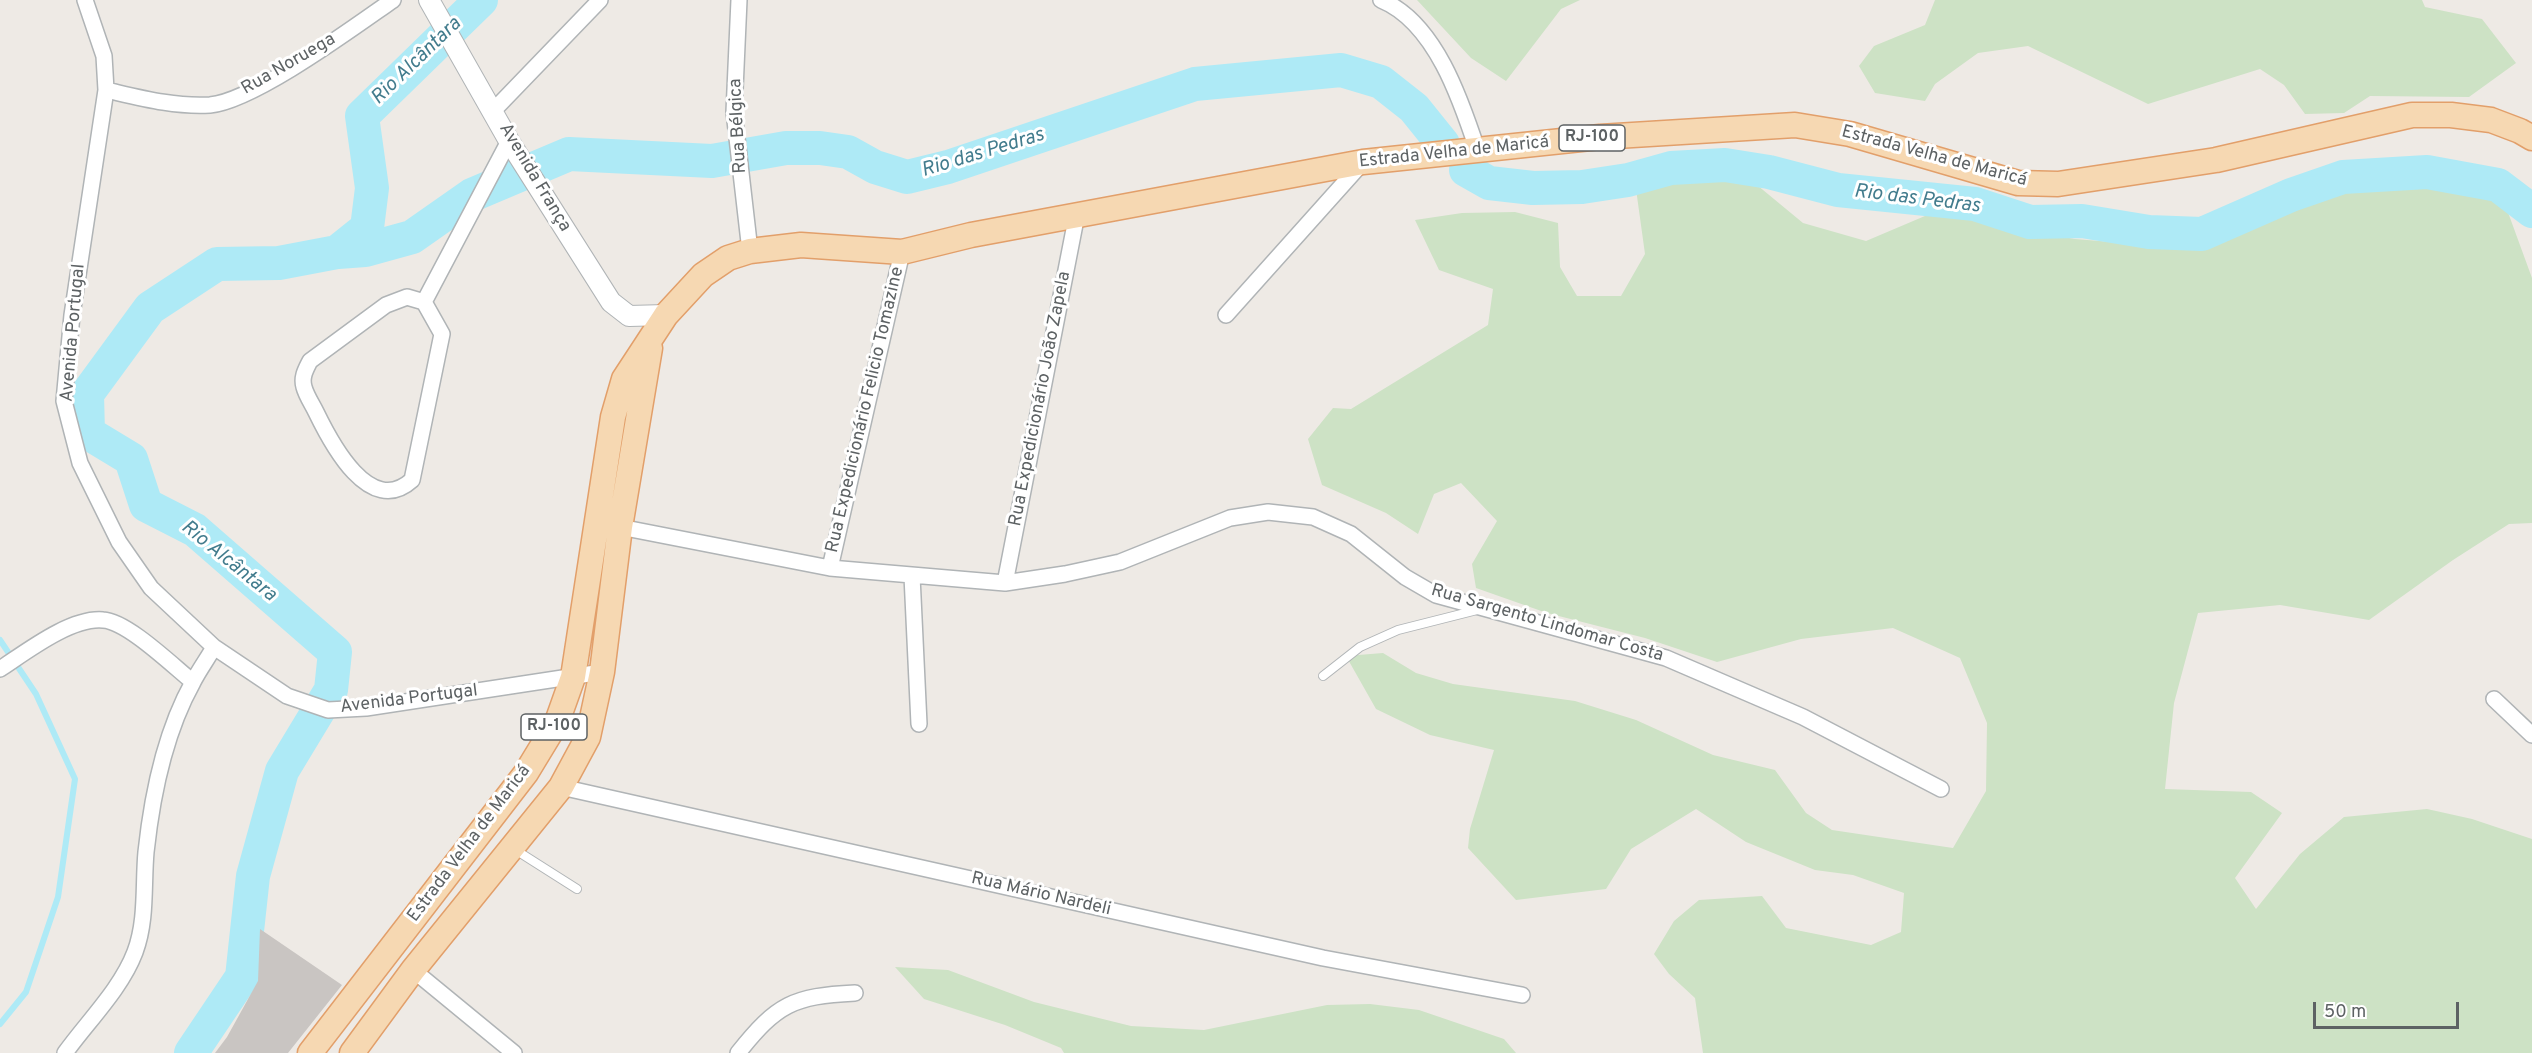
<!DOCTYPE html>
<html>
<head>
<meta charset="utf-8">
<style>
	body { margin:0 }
	#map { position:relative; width:2532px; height:1053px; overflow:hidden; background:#eeeae5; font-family:Overpass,sans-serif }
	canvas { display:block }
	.scale { position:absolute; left:2313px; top:1002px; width:146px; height:27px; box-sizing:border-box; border:3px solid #5d6264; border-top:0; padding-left:8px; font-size:18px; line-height:21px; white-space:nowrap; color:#5d6264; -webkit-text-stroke:4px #fff; paint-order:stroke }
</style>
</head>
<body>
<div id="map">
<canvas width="2532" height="1053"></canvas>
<div class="scale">50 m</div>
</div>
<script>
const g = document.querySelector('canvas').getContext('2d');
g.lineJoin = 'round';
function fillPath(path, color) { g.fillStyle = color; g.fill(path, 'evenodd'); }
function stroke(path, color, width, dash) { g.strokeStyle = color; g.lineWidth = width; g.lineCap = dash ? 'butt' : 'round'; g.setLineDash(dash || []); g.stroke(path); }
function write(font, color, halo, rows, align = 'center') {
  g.font = font + ' Overpass,sans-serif'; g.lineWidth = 6; g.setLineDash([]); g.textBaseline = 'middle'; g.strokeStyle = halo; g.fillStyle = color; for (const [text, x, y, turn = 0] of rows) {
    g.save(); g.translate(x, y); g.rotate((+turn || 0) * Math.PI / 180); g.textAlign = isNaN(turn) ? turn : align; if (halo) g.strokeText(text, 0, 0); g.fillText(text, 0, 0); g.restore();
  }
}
const green = new Path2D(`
	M1417 0H1580L1561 9 1506 81 1471 58Z
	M1935 0H2422L2425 7 2482 19 2516 63 2469 97 2370 96 2344 113 2305 114 2284 85 2260 69 2148 104 2028 46 1978 53 1935 84 1925 101 1875 93 1859 66 1874 46 1925 25Z
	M2427 172 2498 185 2532 278V523L2509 524 2453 560 2369 620 2280 605 2198 613 2174 703 2165 789 2251 792 2282 813 2235 878 2256 909 2300 854 2344 817 2427 809 2472 819 2532 839V1053H1703L1695 998 1669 974 1654 954 1674 921 1699 900 1762 896 1786 928 1871 945 1901 932 1904 893 1853 875 1815 870 1746 842 1696 809 1631 849 1606 889 1516 900 1468 848 1470 829 1494 750 1430 735 1376 709 1346 656 1383 653 1416 673 1453 684 1575 701 1636 720 1713 755 1775 770 1806 813 1832 830 1953 848 1986 791 1987 723 1960 658 1893 628 1801 639 1717 662 1645 638 1547 613 1476 588 1472 564 1497 521 1461 483 1434 494 1418 534 1386 513 1322 485 1308 439 1333 408 1351 409 1488 325 1493 289 1439 270 1415 220 1462 213 1515 212 1558 223 1560 267 1577 296H1621L1645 254 1636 189 1694 177 1757 185 1803 223 1866 241 1932 213 2075 239 2173 247 2291 195 2343 177Z
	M895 967 948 970 1034 1002 1131 1026 1204 1030 1327 1005 1370 1004 1419 1010 1504 1039 1516 1053H1064L1061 1048 1005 1025 924 999Z`);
const stream = new Path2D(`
	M0 640 36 694 75 779 58 897 26 992 0 1024`);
const river = new Path2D(`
	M1466 170 1489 183 1533 188 1582 187 1628 180 1671 168 1725 165 1769 172 1838 190 1975 204 2030 222 2082 221 2149 232 2202 234 2291 195 2343 177 2427 172 2498 185 2532 211
	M338 252 365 250 412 237 472 195 569 154 712 161 786 148H820L848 152 875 167 907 177 948 167 1195 84 1341 70 1381 82 1414 108 1443 144
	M191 1053 242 977 253 876 282 771 331 690 335 652 195 530 146 505 131 459 88 433 87 394 150 308 217 264 279 263 337 252 367 228 372 188 362 116 481 0`);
const building = new Path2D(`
	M260 929 342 985 288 1053H215L227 1037 258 981Z`);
const service = new Path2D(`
	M1323 676 1360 647 1398 630 1477 610
	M514 849 577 889`);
const minor = new Path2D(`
	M85 0 104 56 106 90 72 315 64 401 80 463 119 542 151 588 214 647 287 696 328 710 366 708 602 672
	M739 0 734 112 750 251
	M1381 0C1435 22 1461 100 1478 152
	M106 90C141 98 174 107 210 105 254 101 354 27 393 0
	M494 110 600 0
	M407 297 424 302 442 334 412 480C370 518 331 443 316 412 312 404 306 395 304 387 301 377 306 369 310 361L386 305Z
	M424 302 509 141
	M1226 315 1363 162
	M620 527 830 568 1005 583 1065 574 1120 562 1230 518 1268 512 1313 517 1351 534 1405 577 1436 595 1666 658 1803 717 1941 789
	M830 568 902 252
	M912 576 919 724
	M1005 583 1077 214
	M0 669C26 652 71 617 103 620 127 621 173 666 193 682
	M2494 699 2532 735
	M561 787 1323 958 1522 995
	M413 970 514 1053
	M65 1053C88 1021 121 989 135 952 147 920 143 885 146 852 152 796 165 732 193 682 199 670 208 658 214 647
	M738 1053C777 1004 793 996 855 993`);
const tertiary = new Path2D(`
	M429 0 509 141 611 302 629 316 666 315`);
const primary = new Path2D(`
	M310 1053 526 773 557 722 573 677 613 417 624 379 666 315 703 275 728 258 750 251 801 245 902 252 971 235 1363 162 1600 137 1795 125 1850 134 2018 183 2058 184 2216 160 2412 115H2451L2491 120 2520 131 2532 138
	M352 1053 413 970 561 787 588 737 602 672 620 527 650 348`);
const shields = [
	[1592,138,66],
	[554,727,66]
];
const shieldNames = [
	["RJ-100",1592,138],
	["RJ-100",554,727]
];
const streetNames = [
	["Rua Noruega",289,65,-30],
	["Rua Bélgica",739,126,-93],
	["Estrada Velha de Maricá",1454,153,-6],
	["Estrada Velha de Maricá",1934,157,15],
	["Avenida França",534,178,59],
	["Avenida Portugal",74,333,-85],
	["Rua Expedicionário João Zapela",1041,399,-79],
	["Rua Expedicionário Felicio Tomazine",866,410,-77],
	["Rua Sargento Lindomar Costa",1547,624,16],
	["Avenida Portugal",409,700,-7],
	["Estrada Velha de Maricá",470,844,-53],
	["Rua Mário Nardeli",1041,895,13]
];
const waterNames = [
	["Rio Alcântara",417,62,-44],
	["Rio das Pedras",983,154,-17],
	["Rio das Pedras",1917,200,7],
	["Rio Alcântara",228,562,39]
];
fillPath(green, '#cde2c5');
stroke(stream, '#aeeaf6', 6);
stroke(river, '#aeeaf6', 34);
fillPath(building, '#c9c5c2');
stroke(service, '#b0b4b6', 10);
stroke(minor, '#b0b4b6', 18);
stroke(tertiary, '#b0b4b6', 22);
stroke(primary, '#e29f6a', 27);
stroke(service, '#fff', 8);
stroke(minor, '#fff', 15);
stroke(tertiary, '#fff', 20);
stroke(primary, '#f6d8b2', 24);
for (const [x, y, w] of shields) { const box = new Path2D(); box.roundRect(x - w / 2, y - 13, w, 26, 4.5); g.fillStyle = '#fff'; g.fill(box); stroke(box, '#5d6264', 1.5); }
write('bold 16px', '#5d6264', null, shieldNames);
write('18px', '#5d6264', '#fff', streetNames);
write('italic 20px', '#427c8d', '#fff', waterNames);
</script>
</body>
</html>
